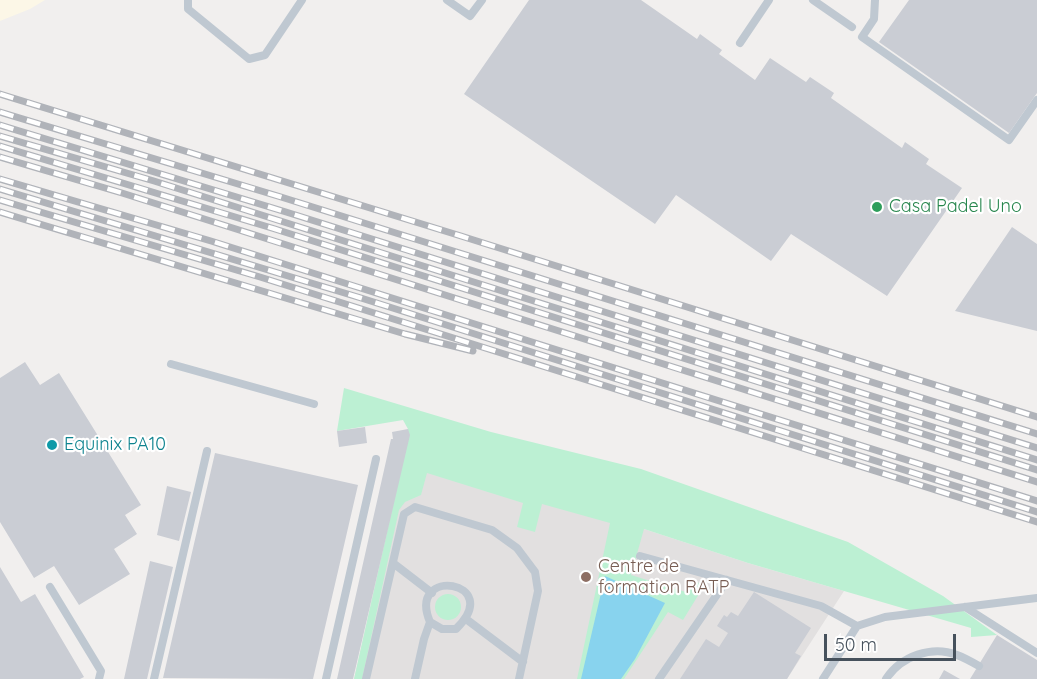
<!DOCTYPE html>
<html>
<head>
<meta charset="utf-8">
<style>
	body { margin:0 }
	#map { position:relative; width:1037px; height:679px; overflow:hidden; background:#f1efee; font-family:Quicksand,sans-serif }
	canvas { display:block }
	.scale { position:absolute; left:824px; top:634px; width:132px; height:27px; box-sizing:border-box; border:3px solid #46515c; border-top:0; padding-left:8px; font-size:18px; line-height:21px; white-space:nowrap; color:#46515c; -webkit-text-stroke:4px #fff; paint-order:stroke }
</style>
</head>
<body>
<div id="map">
<canvas width="1037" height="679"></canvas>
<div class="scale">50 m</div>
</div>
<script>
const g = document.querySelector('canvas').getContext('2d');
g.lineJoin = 'round';
function fillPath(path, color) { g.fillStyle = color; g.fill(path, 'evenodd'); }
function stroke(path, color, width, dash) { g.strokeStyle = color; g.lineWidth = width; g.lineCap = dash ? 'butt' : 'round'; g.setLineDash(dash || []); g.stroke(path); }
function write(font, color, halo, rows, align = 'center') {
  g.font = font + ' Quicksand,sans-serif'; g.lineWidth = 4.5; g.setLineDash([]); g.textBaseline = 'middle'; g.strokeStyle = halo; g.fillStyle = color; for (const [text, x, y, turn = 0] of rows) {
    g.save(); g.translate(x, y); g.rotate((+turn || 0) * Math.PI / 180); g.textAlign = isNaN(turn) ? turn : align; if (halo) g.strokeText(text, 0, 0); g.fillText(text, 0, 0); g.restore();
  }
}
const commercial = new Path2D(`
	M0 0H45L30 9 0 21Z`);
const education = new Path2D(`
	M403 461 644 529 748 563 844 591 787 679H354Z`);
const green = new Path2D(`
	M344 388 491 432 641 469 848 542 943 596 997 635 971 637V628L748 563 644 529 631 575 689 593 693 579 700 584 702 589 683 620 668 612 624 679H577L610 523 542 504 535 532 517 527 523 503 427 473 421 495 405 502 399 510 362 679H354L403 461 408 429 403 420 337 431Z
	M435 607a13 13 0 1 1 26 0a13 13 0 1 1-26 0Z`);
const water = new Path2D(`
	M605 576 665 603 635 659 621 679H581Z`);
const building = new Path2D(`
	M529 0H641L697 39 700 34 722 50 719 54 755 80 770 58 806 82 810 77 834 93 831 98 902 148 905 142 929 159 926 164 962 188 887 296 791 234 771 261 676 195 655 224 464 94Z
	M909 0H1037V93L1009 133 879 42Z
	M1012 227 1037 244V331L955 311Z
	M25 362 40 385 59 373 141 505 125 515 137 534 114 549 130 574 79 605 54 566 34 578 0 522V378Z
	M365 427 367 443 339 447 337 431Z
	M408 429 410 435 353 679H337L391 439H393L392 432Z
	M215 453 358 485 313 679 163 678Z
	M167 486 191 492 179 541 157 535Z
	M150 561 173 567 147 679H124Z
	M0 567 21 602 35 594 84 677 80 679H0Z
	M754 592 811 628 795 653 801 656 787 679H680L706 639 719 647 728 633 717 626 724 615 727 617 731 612 738 616Z
	M997 635 1037 660V679H970Z
	M944 670 960 679H939Z`);
const service = new Path2D(`
	M188 0V9L249 59 265 55 302 0
	M447 0 470 16 482 0
	M813 0 852 27
	M875 0 874 19 862 37 1009 140 1037 100
	M740 43 769 0
	M171 364 314 404
	M640 556 821 606 857 626 885 617 1037 598
	M393 563 432 593
	M50 587 101 671 99 679
	M965 607 1037 653
	M466 619 523 662
	M154 679 207 451
	M326 679 376 459
	M366 679 404 514 415 507 492 530 517 548 535 572 538 591 519 679
	M415 679 424 639 430 622C406 565 506 581 456 629H442L430 622
	M659 679 727 580
	M823 679 857 626
	M886 679C901 656 932 645 957 655 965 658 972 662 979 666`);
const rail = new Path2D(`
	M0 94 461 236 1037 417
	M0 112 281 197 1037 434
	M0 125 286 212 1037 448
	M0 136 154 181 1037 460
	M0 146 275 229 1037 470
	M0 157 122 193 1037 482
	M0 179 211 241 1037 501
	M0 189 361 298 1037 512
	M0 200 260 277 1037 522
	M0 212 405 334 473 351`);
const markers = [
	[877,207,6,"#2e9e5b"],
	[52,445,6,"#0f9aa8"],
	[586,577,6,"#8d6e63"]
];
const leisureNames = [
	["Casa Padel Uno",889,207]
];
const cultureNames = [
	["Equinix PA10",64,445]
];
const educationNames = [
	["Centre de",598,567],
	["formation RATP",598,588]
];
fillPath(commercial, '#fcf7e7');
fillPath(education, '#e2e0e0');
fillPath(green, '#bcf0d3');
fillPath(water, '#88d3ee');
fillPath(building, '#cacdd4');
stroke(service, '#bfc8d1', 8);
stroke(rail, '#b0b3b9', 7);
stroke(rail, '#fff', 4.5, [14]);
for (const [x, y, r, color] of markers) { const dot = new Path2D(); dot.arc(x, y, r, 0, 2 * Math.PI); g.fillStyle = color; g.fill(dot); stroke(dot, '#fff', 2); }
write('18px', '#27864d', '#fff', leisureNames, 'left');
write('18px', '#0d838f', '#fff', cultureNames, 'left');
write('18px', '#785e54', '#fff', educationNames, 'left');
</script>
</body>
</html>
